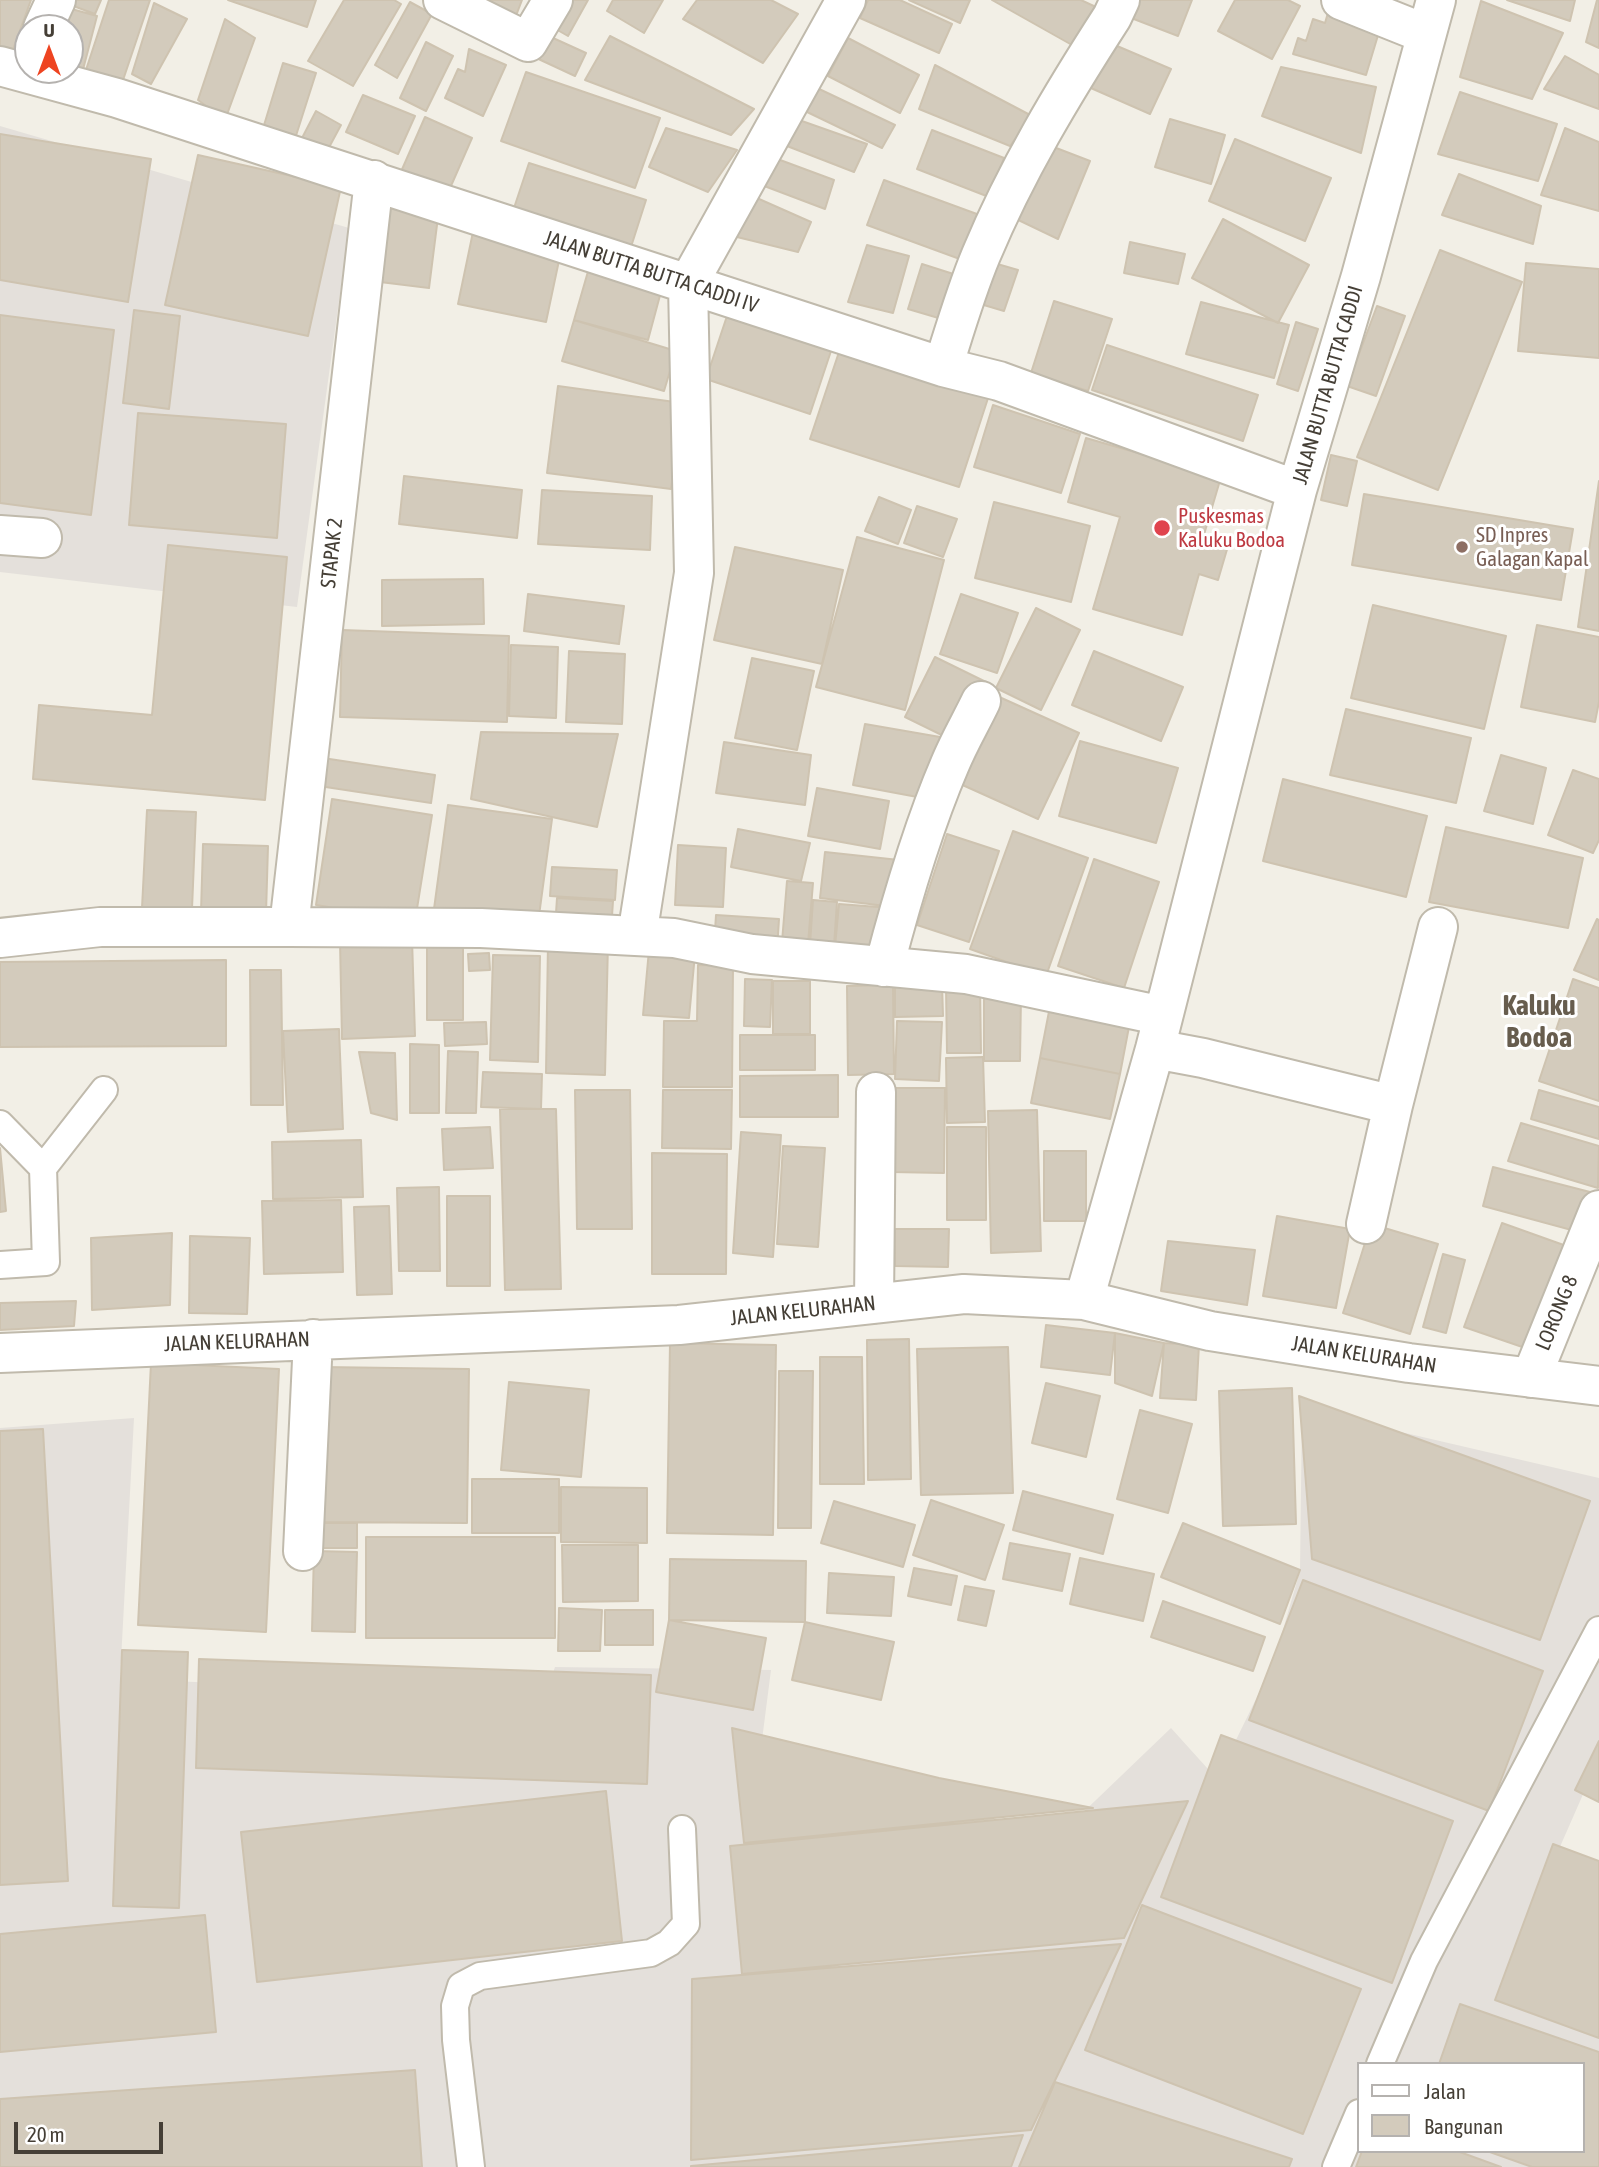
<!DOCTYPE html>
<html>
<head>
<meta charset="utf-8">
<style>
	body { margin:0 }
	#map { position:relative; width:1599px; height:2167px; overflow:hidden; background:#f2efe6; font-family:"Asap Condensed",sans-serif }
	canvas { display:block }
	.legend { position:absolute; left:1357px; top:2062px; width:228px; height:91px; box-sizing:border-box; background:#fff; border:2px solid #b5b2af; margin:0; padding:9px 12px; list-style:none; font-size:21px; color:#453f36 }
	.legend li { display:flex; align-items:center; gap:14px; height:35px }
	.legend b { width:35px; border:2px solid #b5b2af }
	.north { position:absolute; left:14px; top:14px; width:70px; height:70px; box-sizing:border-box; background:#fff; border:2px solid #b5b2af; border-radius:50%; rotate:0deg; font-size:19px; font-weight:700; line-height:28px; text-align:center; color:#453f36 }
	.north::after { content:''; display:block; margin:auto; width:24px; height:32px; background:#ee4421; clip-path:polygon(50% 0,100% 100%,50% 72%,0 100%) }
	.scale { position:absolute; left:14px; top:2122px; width:149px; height:32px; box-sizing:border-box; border:4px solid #453f36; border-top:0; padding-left:9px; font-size:21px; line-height:24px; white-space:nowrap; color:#453f36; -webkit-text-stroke:5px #fff; paint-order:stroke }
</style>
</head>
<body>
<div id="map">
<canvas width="1599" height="2167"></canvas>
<ul class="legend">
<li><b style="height:9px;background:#fff"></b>Jalan</li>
<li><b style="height:19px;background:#d3cbbc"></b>Bangunan</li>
</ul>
<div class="north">U</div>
<div class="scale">20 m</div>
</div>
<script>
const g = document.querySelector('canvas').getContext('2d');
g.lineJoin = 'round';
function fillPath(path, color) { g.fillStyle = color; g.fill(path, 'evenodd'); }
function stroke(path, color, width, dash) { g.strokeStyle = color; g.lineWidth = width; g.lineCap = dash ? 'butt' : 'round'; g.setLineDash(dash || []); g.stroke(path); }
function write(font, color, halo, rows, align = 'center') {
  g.font = font + ' "Asap Condensed",sans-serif'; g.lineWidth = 6; g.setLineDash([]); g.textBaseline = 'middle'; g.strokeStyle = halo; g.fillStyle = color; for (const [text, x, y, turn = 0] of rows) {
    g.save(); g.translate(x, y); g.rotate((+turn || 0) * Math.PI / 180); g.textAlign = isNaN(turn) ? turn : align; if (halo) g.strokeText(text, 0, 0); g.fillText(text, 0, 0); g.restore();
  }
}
const industrial = new Path2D(`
	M0 126 349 228 297 607 0 572Z
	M1302 1409 1599 1478V1758L1559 1849 1599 1867V2167H0V1428L134 1418 120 1679 545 1696 555 1667 771 1670 762 1740 934 1823H1072L1171 1728 1217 1779 1273 1664 1300 1571ZM1359 2064H1583V2151H1359Z`);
const building = new Path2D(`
	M0 0H31L10 58 0 54Z
	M70 0H101L95 14 68 4Z
	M109 0H150L120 89 84 76Z
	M228 0H316L307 27Z
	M344 0H394L401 4 353 86 308 61Z
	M478 0H522L514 21Z
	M560 0H588L568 36 547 24Z
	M613 0H663L644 33 607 11Z
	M697 0H771L798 14 763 63 683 19Z
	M868 0H900L952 24 939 53 860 18Z
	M909 0H970L960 23Z
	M992 0H1081L1098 8 1072 45Z
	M1132 0H1192L1178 36 1126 16Z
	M1235 0H1288L1300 6 1272 59 1218 31Z
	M1507 0H1575L1570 21Z
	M1597 0H1599V48L1586 42Z
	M1481 1 1563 33 1532 99 1460 77Z
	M410 2 432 14 397 78 375 65Z
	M154 3 187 19 151 84 132 74Z
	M57 5 97 16 80 81 70 70V28H51Z
	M1330 6 1382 22 1366 75 1293 54 1298 38 1306 41 1313 19 1325 23Z
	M225 19 255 38 225 120 198 100Z
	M542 33 586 53 575 76 532 56Z
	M610 36 754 109 731 135 585 80Z
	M848 38 919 75 900 113 828 76Z
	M1103 40 1171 69 1150 114 1084 85Z
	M426 42 453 56 426 111 400 98Z
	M469 49 506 65 483 116 445 98 458 69 465 72Z
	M1565 56 1599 75V109L1544 89Z
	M283 63 316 73 293 145 261 135Z
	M935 65 1032 116 1010 146 919 109Z
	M1281 67 1376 87 1361 153 1262 116Z
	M526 72 660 118 635 188 501 141Z
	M817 88 895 125 882 148 805 111Z
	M1460 92 1557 124 1538 181 1438 154Z
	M363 95 415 116 398 154 346 132Z
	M316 111 341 125 326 153 301 140Z
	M425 117 472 138 447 195 400 174Z
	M1170 119 1225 135 1211 184 1155 167Z
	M799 120 867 144 854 172 787 146Z
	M666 128 737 150 708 192 649 167Z
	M1565 128 1599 142V211L1541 195Z
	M932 130 1004 158 989 197 917 169Z
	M0 134 151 159 128 302 0 280Z
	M1235 139 1331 178 1305 241 1209 201Z
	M1051 146 1090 161 1058 239 1010 216Z
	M198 155 341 187 308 336 165 305Z
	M772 157 834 180 825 209 759 184Z
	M529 163 646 200 630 250 513 211Z
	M1459 174 1541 206 1533 244 1442 215Z
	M884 180 985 217 968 262 867 225Z
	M750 195 811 222 798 252 733 236Z
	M389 203 439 209 429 288 380 282Z
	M1223 219 1309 265 1278 323 1192 278Z
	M473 232 561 251 546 322 458 304Z
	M1130 242 1185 254 1178 284 1124 273Z
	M867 245 909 256 893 313 848 302Z
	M1440 250 1522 282 1438 490 1357 457Z
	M980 259 1018 270 1004 311 967 300Z
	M1526 263 1599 269V358L1518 351Z
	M922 264 966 278 952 322 908 309Z
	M589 268 662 288 648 340 574 320Z
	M1054 301 1112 319 1088 391 1031 373Z
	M1201 302 1289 325 1274 378 1186 354Z
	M731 304 835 339 810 414 706 379Z
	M1377 306 1405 316 1376 396 1347 386Z
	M134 310 180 316 169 409 123 403Z
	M0 315 114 330 91 515 0 503Z
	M574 320 676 351 664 391 562 361Z
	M1296 322 1318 329 1298 391 1277 384Z
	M843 340 991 389 959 487 810 439Z
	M1107 345 1258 395 1243 441 1092 390Z
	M558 386 682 403 671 489 547 473Z
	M993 405 1080 434 1061 493 974 467Z
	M138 413 286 424 277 538 129 525Z
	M1086 438 1221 477 1203 538 1228 546 1218 580 1199 574 1182 635 1093 609 1120 517 1068 502Z
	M1331 455 1357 461 1347 506 1321 500Z
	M404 476 522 490 517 538 399 524Z
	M1599 481V631L1578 627Z
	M542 490 652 496 650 550 538 544Z
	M1364 494 1573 529 1561 600 1352 565Z
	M879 497 911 510 898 544 865 531Z
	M994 502 1090 526 1071 602 975 578Z
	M917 506 957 519 943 557 904 543Z
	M857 537 944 560 905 710 816 687Z
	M168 545 287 557 265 800 33 779 39 705 152 715Z
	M735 547 843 570 822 664 714 640Z
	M483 579 484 624 382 626V580Z
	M528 594 624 606 619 644 524 631Z
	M961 594 1018 613 997 673 940 654Z
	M1373 605 1506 636 1484 729 1351 698Z
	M1036 608 1080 630 1041 710 996 688Z
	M1537 625 1599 637V702L1595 722 1521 707Z
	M342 630 509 636 507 722 340 717Z
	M511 645 558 647 556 718 509 716Z
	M569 651 625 654 622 724 566 722Z
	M1094 651 1183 687 1161 741 1072 705Z
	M935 657 988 683 958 743 905 717Z
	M752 658 814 671 797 750 735 738Z
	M986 691 1079 733 1038 819 947 778Z
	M1346 709 1471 738 1456 803 1330 775Z
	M865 724 940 737 928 799 853 785Z
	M481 732 618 734 597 827 471 799Z
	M1080 741 1178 768 1156 843 1059 816Z
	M724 742 811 755 805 805 716 793Z
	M1501 755 1546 768 1533 824 1484 811Z
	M323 758 435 775 431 803 319 786Z
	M1573 770 1599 779V840L1593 853 1548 835Z
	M1283 779 1427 816 1406 897 1263 861Z
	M817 788 889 801 880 849 808 836Z
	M332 799 432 815 415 921 316 905Z
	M448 805 552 819 538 923 434 909Z
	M147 810 196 812 192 909 142 908Z
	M1446 827 1583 858 1568 928 1429 902Z
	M738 829 810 843 801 881 731 867Z
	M1013 831 1088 858 1046 976 970 949Z
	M947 834 999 851 969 942 917 925Z
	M203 844 268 846 266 914 201 912Z
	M678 845 726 848 723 907 675 905Z
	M825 852 899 860 894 907 820 898Z
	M1094 859 1159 882 1124 988 1058 966Z
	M552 867 617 870 615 900 550 896Z
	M787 881 813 883 808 944 782 942Z
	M557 898 613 901 611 931 555 928Z
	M813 900 837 902 834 946 810 945Z
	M839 904 891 908 887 951 835 947Z
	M716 915 779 919 777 950 714 946Z
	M1597 919 1599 920V980L1574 970Z
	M427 934H463V1020H427Z
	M412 938 415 1036 342 1039 340 941Z
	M548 942H608L605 1075 546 1073Z
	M649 950 695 954 689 1018 643 1015Z
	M489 953 490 970 469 971 468 954Z
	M493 955 540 956 538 1062 490 1060Z
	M226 960V1046L0 1047V962Z
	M698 965 733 966 732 1087H663L664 1021H697Z
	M250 970H281L283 1105H251Z
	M745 979 772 980 770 1027 744 1026Z
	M1573 979 1599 988V1101L1539 1081Z
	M773 981H810V1034H773Z
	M942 984 943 1016 895 1017V985Z
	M893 985 894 1074 848 1075 847 986Z
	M946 987H980L981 1053H947Z
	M984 994 1021 995 1020 1061H984Z
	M1052 996 1132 1011 1120 1074 1040 1058Z
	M897 1021 942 1022 939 1081 895 1079Z
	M486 1022 487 1044 445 1046 444 1023Z
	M339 1029 343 1129 288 1132 283 1031Z
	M740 1035H815V1070H740Z
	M410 1044 439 1045V1113H410Z
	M448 1051 478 1052 476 1113H446Z
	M359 1052 395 1053 397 1120 371 1113Z
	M983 1057 985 1122 947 1123 946 1058Z
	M1040 1058 1120 1074 1110 1119 1031 1103Z
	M483 1072 542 1074 541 1109 481 1107Z
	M838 1075V1117H740V1076Z
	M893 1088H945L944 1173 892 1172Z
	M575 1090H630L632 1229H577Z
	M663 1090H732L731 1149 662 1148Z
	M1539 1090 1599 1107V1139L1531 1119Z
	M500 1109H556L561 1289 505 1290Z
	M1037 1110 1041 1251 991 1253 988 1111Z
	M1521 1123 1599 1146 1598 1188 1508 1161Z
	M490 1127 493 1168 444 1170 442 1129Z
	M947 1127H986V1220H947Z
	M741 1132 781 1135 773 1257 733 1253Z
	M361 1140 363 1197 273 1199 272 1142Z
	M783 1146 825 1148 818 1247 777 1244Z
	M0 1148 6 1211 0 1212Z
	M1044 1151H1086V1221H1044Z
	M652 1153 727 1154 726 1274H652Z
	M1493 1167 1590 1192 1579 1232 1483 1206Z
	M439 1187 440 1271H399L397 1188Z
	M447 1196H490V1286H447Z
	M341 1200 343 1272 264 1274 262 1201Z
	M389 1206 392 1294 357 1295 354 1207Z
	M1277 1216 1350 1229 1336 1308 1263 1296Z
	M1502 1223 1572 1248 1534 1351 1464 1327Z
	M1371 1224 1438 1244 1410 1334 1343 1313Z
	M895 1229H949L948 1267 895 1266Z
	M172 1233 170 1305 92 1310 91 1238Z
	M190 1236 250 1238 247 1314 189 1313Z
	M1168 1241 1255 1250 1247 1305 1161 1291Z
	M1443 1254 1465 1260 1446 1333 1423 1327Z
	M76 1301 74 1326 0 1330V1303Z
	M1046 1325 1115 1333 1110 1375 1041 1367Z
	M1115 1333 1164 1343 1152 1396 1115 1383Z
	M909 1339 911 1479 868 1480 867 1340Z
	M670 1343 776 1345 773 1535 667 1533Z
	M1164 1343 1199 1345 1196 1400 1160 1398Z
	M1008 1347 1013 1493 921 1495 917 1349Z
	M820 1357H862L864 1484H820Z
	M151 1363 279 1369 266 1632 138 1625Z
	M322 1367 469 1369 467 1523 320 1522Z
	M779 1371H813L811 1528H778Z
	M509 1382 589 1390 581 1477 501 1470Z
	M1046 1383 1100 1396 1086 1457 1032 1443Z
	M1292 1388 1296 1524 1223 1526 1219 1391Z
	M1299 1396 1590 1501 1540 1640 1312 1559Z
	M1140 1410 1192 1424 1168 1513 1117 1499Z
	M43 1429 68 1881 0 1885V1431Z
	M472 1479H559V1533H472Z
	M561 1487 647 1488V1543L561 1542Z
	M1023 1491 1113 1515 1103 1554 1013 1530Z
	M931 1500 1004 1525 985 1580 913 1555Z
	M834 1501 915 1525 903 1567 821 1543Z
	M314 1523H357V1548H314Z
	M1183 1523 1300 1570 1280 1624 1161 1577Z
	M366 1537H555V1638H366Z
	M1010 1543 1070 1554 1062 1591 1003 1579Z
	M562 1545H638V1601L563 1602Z
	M314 1551 357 1552 355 1632 312 1631Z
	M1080 1558 1154 1574 1143 1621 1070 1604Z
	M670 1559 806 1561 805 1622 669 1620Z
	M914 1568 957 1576 951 1605 908 1596Z
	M829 1573 894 1577 891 1616 827 1613Z
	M1303 1580 1543 1671 1489 1811 1249 1720Z
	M965 1586 994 1591 986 1626 958 1620Z
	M1163 1601 1265 1637 1253 1671 1151 1637Z
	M559 1608 602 1610 600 1651H558Z
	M605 1610H653V1645H605Z
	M669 1620 766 1638 753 1710 656 1692Z
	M805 1622 894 1642 881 1700 792 1680Z
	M122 1650 188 1652 179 1908 113 1906Z
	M199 1659 651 1675 647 1784 196 1768Z
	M732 1728 939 1778 1093 1808 744 1843Z
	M1221 1735 1453 1821 1392 1983 1161 1897Z
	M1599 1741V1802L1575 1790Z
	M606 1791 622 1941 257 1982 241 1832Z
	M1188 1801 1124 1938 742 1974 730 1846Z
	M1553 1844 1599 1861V2038L1495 2000Z
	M1142 1905 1361 1989 1303 2134 1085 2050Z
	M205 1915 216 2032 0 2052V1934Z
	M1121 1944 1031 2130 691 2160 692 1979Z
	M1460 2004 1599 2052V2167H1532L1487 2151H1583V2064H1439Z
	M415 2070 422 2167H0V2099Z
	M1055 2082 1292 2159 1289 2167H1019Z
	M1023 2135 1011 2167H691V2166Z
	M1362 2151H1457L1501 2167H1356Z`);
const lane = new Path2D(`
	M0 1124 43 1168
	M0 1265 46 1262 43 1168 104 1090
	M1380 2064 1424 1961 1599 1630
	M471 2167 456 2040 455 2006 461 1986 480 1976 651 1953 669 1943 686 1924 682 1829
	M1336 2167 1359 2113`);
const street = new Path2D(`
	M443 0 528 42 553 0
	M1341 0 1426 34
	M43 28 56 0
	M0 66 117 98 943 367 999 381 1297 490
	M943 367C955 329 966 291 981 255 1016 171 1063 93 1112 17L1120 0
	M0 535 42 538
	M289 927 374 180
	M637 936 694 573 688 284 846 0
	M0 938 100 927H289L481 928 674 938 752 954 966 974 1163 1016
	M884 967C902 898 922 829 950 764 959 742 971 722 981 701
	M1155 1049 1203 1058 1393 1105 1438 927
	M1366 1224 1393 1105
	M1084 1300 1155 1049 1297 490 1361 276 1436 0
	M874 1304 876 1092
	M0 1353 679 1325 964 1294 1084 1300 1210 1331 1409 1363 1599 1386
	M1531 1378 1599 1210
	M303 1551 313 1339`);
const markers = [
	[1162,528,9,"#e0444e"],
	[1462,547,7,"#8d6e63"]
];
const streetNames = [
	["JALAN BUTTA BUTTA CADDI IV",651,272,18],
	["JALAN BUTTA BUTTA CADDI",1328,385,-74],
	["STAPAK 2",332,553,-84],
	["JALAN KELURAHAN",803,1311,-6],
	["LORONG 8",1557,1313,-68],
	["JALAN KELURAHAN",237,1342,-2],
	["JALAN KELURAHAN",1364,1355,9]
];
const healthNames = [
	["Puskesmas",1178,516],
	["Kaluku Bodoa",1178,540]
];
const educationNames = [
	["SD Inpres",1476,535],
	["Galagan Kapal",1476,559]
];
const districtNames = [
	["Kaluku",1539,1006],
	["Bodoa",1539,1038]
];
fillPath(industrial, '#e4e0db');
fillPath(building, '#d3cbbc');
stroke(building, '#cec3b0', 2);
stroke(lane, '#c0baac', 30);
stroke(street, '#c0baac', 42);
stroke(lane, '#fff', 26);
stroke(street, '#fff', 38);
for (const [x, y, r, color] of markers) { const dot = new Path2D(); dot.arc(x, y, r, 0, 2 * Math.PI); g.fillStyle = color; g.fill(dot); stroke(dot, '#fff', 2.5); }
write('21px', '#453f36', '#fff', streetNames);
write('21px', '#be3a42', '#fff', healthNames, 'left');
write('21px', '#785e54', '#fff', educationNames, 'left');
write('bold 28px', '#675d4e', '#fff', districtNames);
</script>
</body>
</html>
